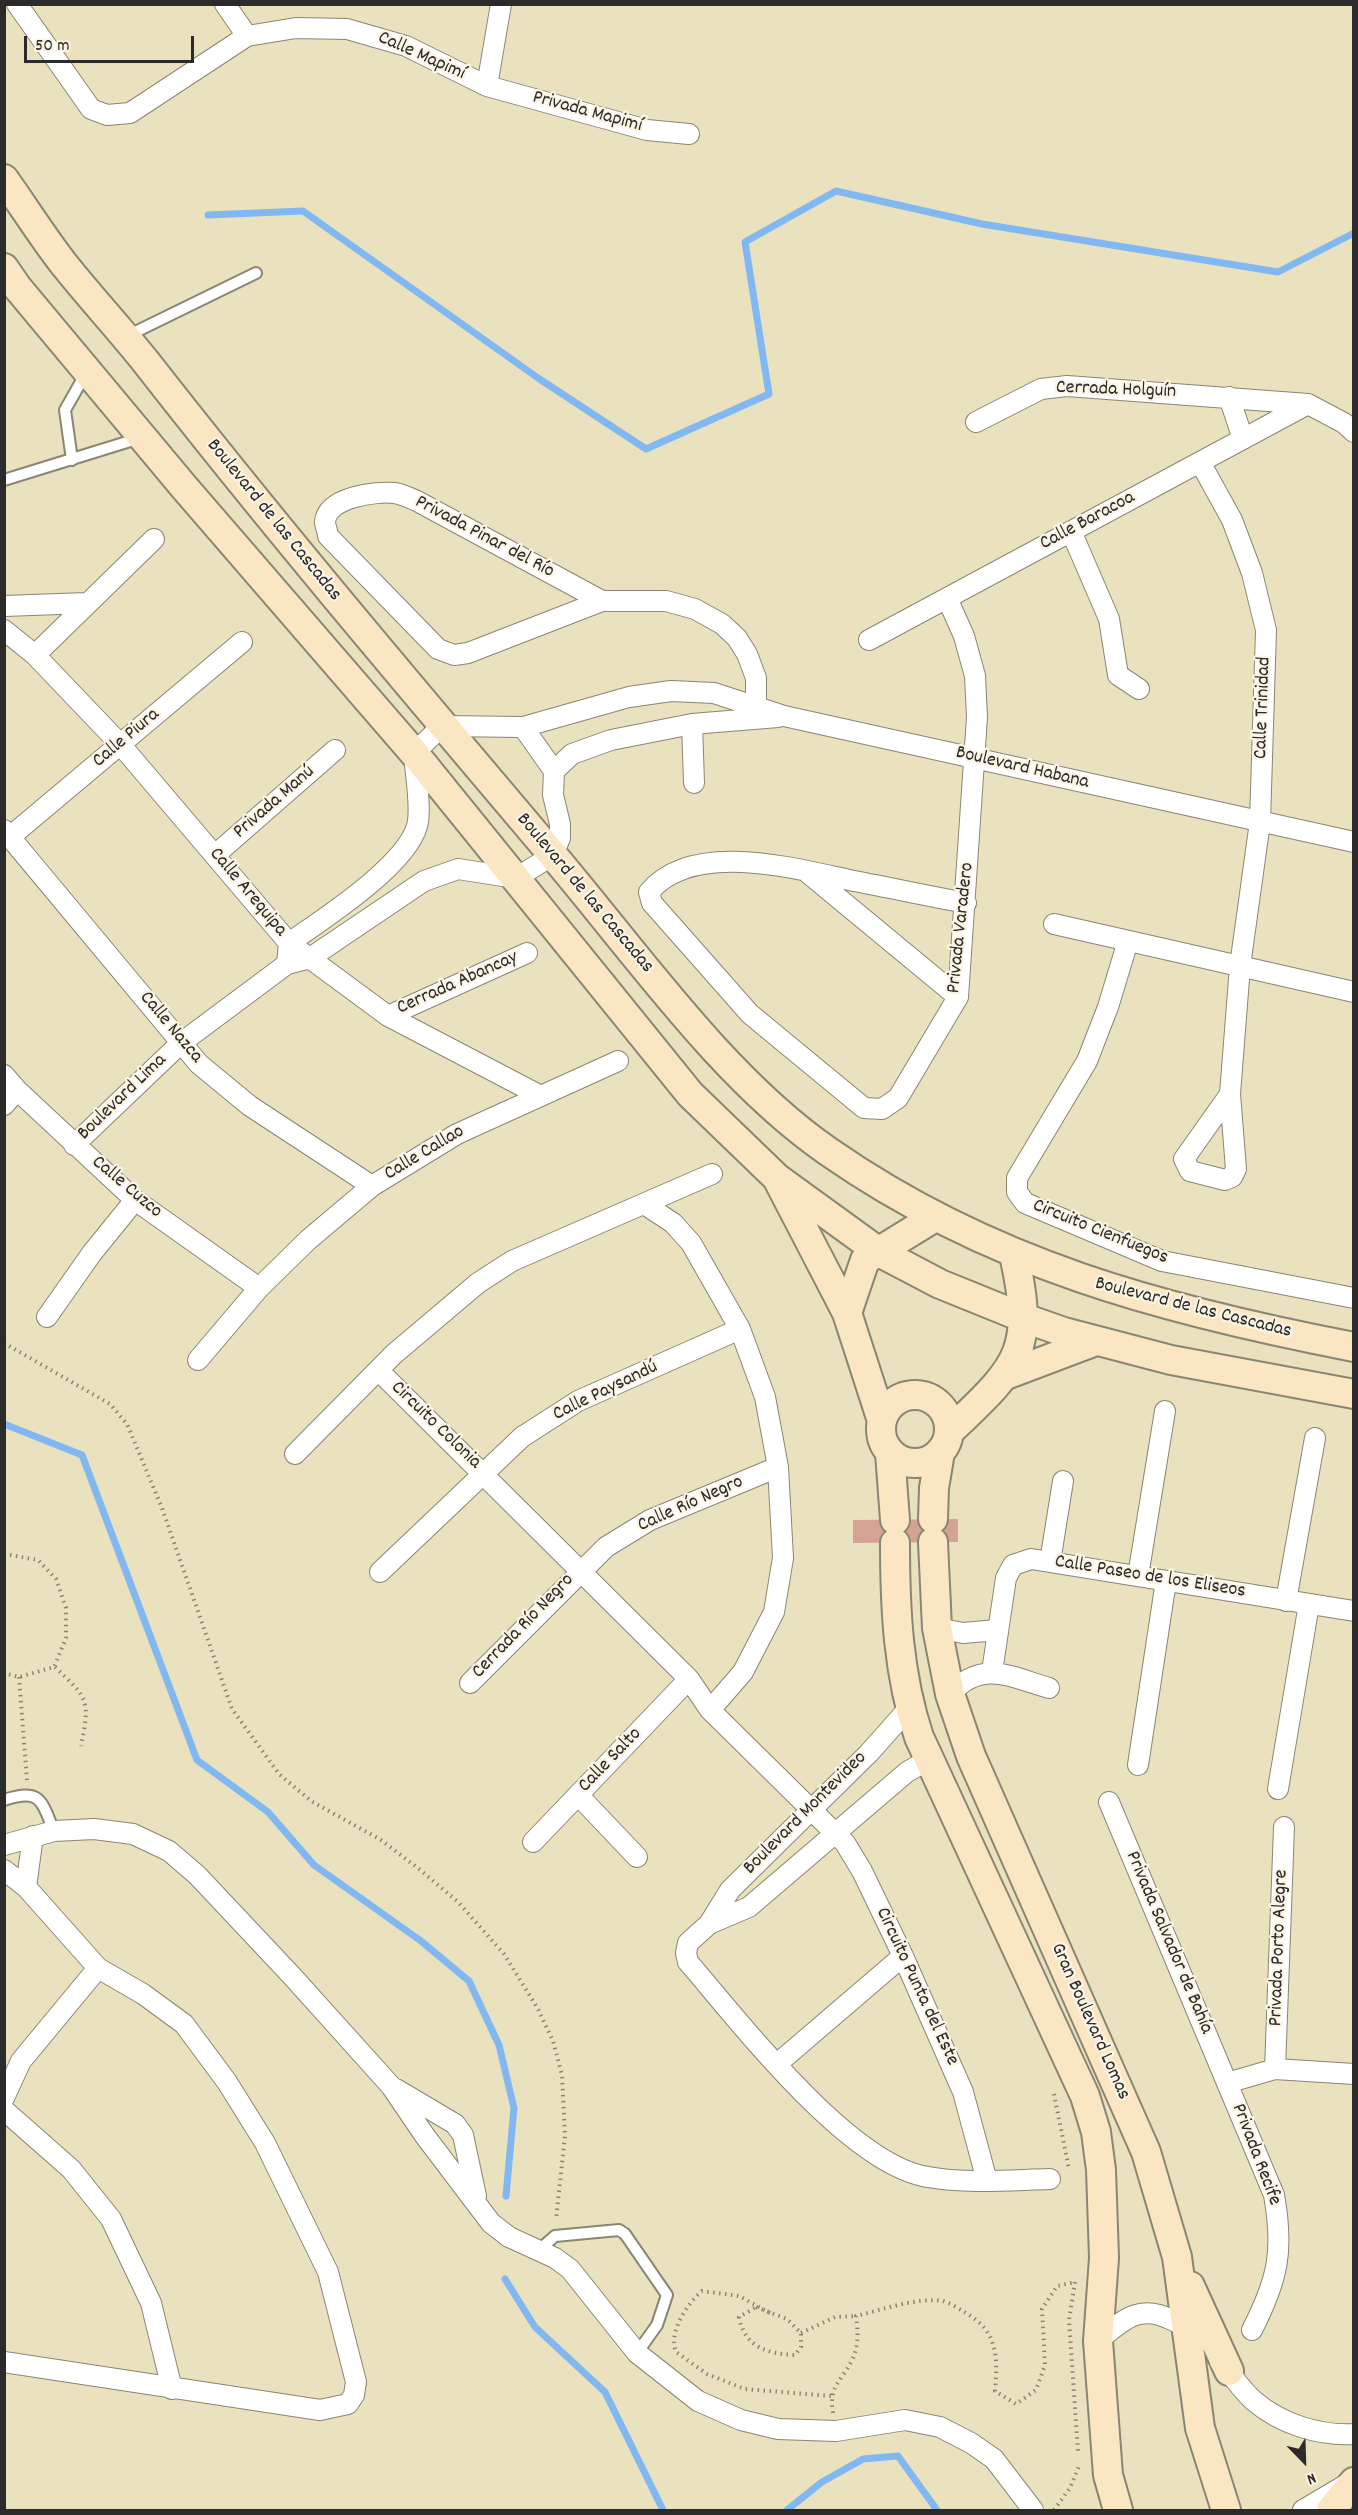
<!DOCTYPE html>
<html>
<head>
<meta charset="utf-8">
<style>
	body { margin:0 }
	#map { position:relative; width:1358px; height:2515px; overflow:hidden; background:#eae1be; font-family:Dekko,sans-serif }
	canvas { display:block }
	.frame { position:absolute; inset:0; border:6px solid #2b2b2b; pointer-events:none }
	.north { position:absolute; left:1274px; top:2431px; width:60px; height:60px; -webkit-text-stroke:4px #fcf5e5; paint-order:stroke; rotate:157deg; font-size:16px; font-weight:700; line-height:24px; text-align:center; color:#2b2b2b }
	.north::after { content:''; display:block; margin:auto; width:21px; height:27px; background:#2b2b2b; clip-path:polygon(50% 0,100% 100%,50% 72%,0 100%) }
	.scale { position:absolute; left:24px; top:36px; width:170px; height:27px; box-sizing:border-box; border:3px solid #2b2b2b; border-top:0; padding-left:8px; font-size:18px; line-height:21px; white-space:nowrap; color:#2b2b2b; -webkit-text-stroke:4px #fcf5e5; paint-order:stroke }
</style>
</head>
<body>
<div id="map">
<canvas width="1358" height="2515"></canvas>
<div class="frame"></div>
<div class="north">N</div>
<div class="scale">50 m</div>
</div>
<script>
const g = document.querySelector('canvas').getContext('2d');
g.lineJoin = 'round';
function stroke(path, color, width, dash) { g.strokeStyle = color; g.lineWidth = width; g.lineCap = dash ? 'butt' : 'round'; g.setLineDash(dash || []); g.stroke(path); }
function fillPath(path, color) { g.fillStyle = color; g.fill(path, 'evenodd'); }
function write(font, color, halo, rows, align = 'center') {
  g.font = font + ' Dekko,sans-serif'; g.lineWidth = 4.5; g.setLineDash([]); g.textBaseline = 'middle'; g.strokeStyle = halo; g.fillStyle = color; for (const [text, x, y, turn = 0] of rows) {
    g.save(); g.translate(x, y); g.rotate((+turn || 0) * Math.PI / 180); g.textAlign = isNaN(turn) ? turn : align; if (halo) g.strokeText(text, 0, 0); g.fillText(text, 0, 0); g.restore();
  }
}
const stream = new Path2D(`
	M208 215 303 211 538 378 646 449 769 394 745 242 836 191 982 224 1278 272 1354 233
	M4 1424 82 1455 197 1760 268 1812 314 1865 421 1941 469 1981 499 2045 514 2108 506 2196
	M505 2279 535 2327 605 2392 663 2510
	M787 2510 822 2482 863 2459 898 2456 937 2510`);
const building = new Path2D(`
	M958 1519V1542L853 1543V1520Z`);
const path = new Path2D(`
	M4 1343 110 1404 127 1424 162 1508 232 1709 279 1774 311 1801 381 1840 419 1869 458 1902 504 1954 538 2009 553 2041 562 2075 565 2135 556 2220
	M4 1554 38 1560 56 1579 66 1608V1638L54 1667 19 1677 4 1673
	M55 1667C89 1699 90 1701 81 1746
	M19 1677 27 1780
	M1054 2094 1069 2169
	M1075 2282 1069 2320 1078 2451
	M756 2307 787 2319 801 2333V2347L795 2355C767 2354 745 2347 739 2317Z
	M770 2313 739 2296 702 2291C687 2304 668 2332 676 2352L707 2374 745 2389 831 2396
	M801 2333 835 2317 856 2316
	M833 2413C828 2386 842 2381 852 2360 859 2346 858 2331 856 2316 882 2310 916 2297 943 2301 950 2303 958 2308 964 2312 998 2330 998 2357 995 2391L1016 2404 1036 2390 1045 2365 1042 2309 1057 2286 1075 2282
	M1054 2510 1070 2488 1080 2464`);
const lane = new Path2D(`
	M127 336 256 273
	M72 460 65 410 86 373
	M4 480 140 438
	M4 1800C41 1788 41 1800 54 1831
	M540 2249 555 2236 619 2230 625 2234 667 2295 657 2325 637 2353`);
const street = new Path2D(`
	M17 4 91 109 107 115 130 113 247 36 296 28 347 29 406 46 487 86 647 130 689 134
	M225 4 247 36
	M487 86 501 4
	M1229 397 1243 439
	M976 422 1041 389 1067 386 1308 404 1344 423 1354 432
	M1200 462 1232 520 1252 573 1266 630 1260 822 1240 966 1230 1094 1236 1169 1232 1177 1225 1180 1190 1171 1184 1159 1230 1094
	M1071 531 1109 619 1118 675 1139 689
	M947 598 964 636 975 676 977 717 958 997 898 1098 882 1109 864 1108 750 1014 652 903 649 892C693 839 796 869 854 881 891 888 928 896 966 903
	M602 601 417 501C410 498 402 494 394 493 376 491 327 497 325 522 325 526 328 532 328 536L438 649 454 655 468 653 602 601H666L695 609 722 624 737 638 747 654 756 678V716
	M4 606 87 603
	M4 630 35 655 120 744 289 943 388 1016 539 1095
	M869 640 1308 404
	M35 655 154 539
	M692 724 694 783
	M523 727 554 771
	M4 830 199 1064 250 1106 372 1186
	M11 836 242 642
	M215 855 335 750
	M808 873 958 997
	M1054 924 1354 992
	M1128 941 1108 1007 1087 1061 1017 1178V1192L1025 1203 1162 1261 1354 1298
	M287 964 289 943C323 919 406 866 417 826 422 808 415 773 414 753L442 726 523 727 629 697 671 691 714 693 784 716 1354 842
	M388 1016 527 953
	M4 1075 17 1090 135 1200 259 1288
	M4 1105 17 1090
	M74 1145 181 1043 287 964 310 958 424 881 458 869 516 878 553 855 560 838V824L553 795 554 771 572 754 611 740 692 724 778 717
	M644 1204 673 1223 691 1243 740 1329 765 1397 778 1467 783 1558 774 1612 743 1672 710 1710
	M47 1317 92 1253 135 1200
	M198 1360 259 1288 308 1240 372 1186 457 1134 618 1061
	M378 1370 689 1679 710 1710 845 1843 862 1871 903 1956 963 2092 987 2181
	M295 1454 394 1354 478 1283 512 1261 712 1174
	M1050 1562 1063 1481
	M380 1572 522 1437 578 1401 740 1329
	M1138 1576 1165 1411
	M1286 1601 1315 1438
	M937 1628 963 1633 997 1630
	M992 1672 1006 1578 1013 1565 1031 1559 1354 1611
	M470 1683 606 1547 650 1520 778 1467
	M950 1694C982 1659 1011 1677 1049 1688
	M909 1708 869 1753 730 1890 709 1924 688 1943 686 1953 688 1962C740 2022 849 2165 928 2177 968 2184 1010 2180 1050 2179
	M1138 1765 1166 1581
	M1278 1789 1309 1604
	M578 1795 637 1857
	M1109 1802 1274 2195C1284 2251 1278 2279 1252 2330
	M533 1842 689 1679
	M4 1845 54 1831 94 1829 133 1834 169 1851 197 1875 292 1976 391 2086 425 2136 491 2223 509 2237 555 2258 570 2269 637 2353 698 2401 741 2420 778 2429 836 2431 905 2420 940 2427 971 2443 994 2459 1033 2510
	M4 1870 26 1887
	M709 1924 749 1907 907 1772 928 1760
	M777 2064 903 1956
	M1275 2069 1284 1827
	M1227 2083 1275 2069 1354 2074
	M396 2089 455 2124 463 2135 476 2196
	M4 2098 21 2061 98 1968
	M4 2110 71 2169 111 2219 151 2303 172 2389
	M1098 2341C1123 2320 1139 2303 1172 2320 1179 2323 1186 2326 1192 2332
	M4 2362 320 2410 348 2404 354 2395 356 2382 328 2272 265 2143 227 2082 184 2024 143 1994 98 1968 26 1887 33 1836
	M1220 2362C1232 2374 1241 2390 1254 2401 1281 2424 1319 2436 1354 2434
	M1303 2510 1347 2484`);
const secondary = new Path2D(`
	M4 179C24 207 42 236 63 263 89 296 119 328 146 362 277 530 415 692 552 854 636 953 723 1079 829 1152 990 1264 1163 1310 1354 1347
	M4 268 17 287 184 487 414 753 690 1094 777 1178 879 1252 940 1284 1024 1318 1064 1332 1171 1360 1354 1394
	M779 1182 847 1313
	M1006 1375 1096 1341
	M881 1429a34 34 0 1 1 68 0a34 34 0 1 1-68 0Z
	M882 1421 847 1313 865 1260 935 1217
	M949 1432C1018 1366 1036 1353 1014 1255
	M890 1453 895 1520
	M933 1519 934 1488 940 1452
	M933 1542 937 1628 950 1694 971 1756 1146 2152 1177 2257 1200 2428 1226 2510
	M895 1543C895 1609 898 1674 919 1737L1085 2096 1096 2132 1101 2170 1104 2258 1098 2341 1108 2475 1118 2510
	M1190 2286 1229 2371
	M1331 2510 1354 2482`);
const streetNames = [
	["Calle Mapimí",421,57,24],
	["Privada Mapimí",587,113,15],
	["Cerrada Holguín",1116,391,2],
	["Boulevard de las Cascadas",273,521,51],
	["Calle Baracoa",1088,522,-28],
	["Privada Pinar del Río",484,538,28],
	["Calle Trinidad",1264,708,-88],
	["Calle Piura",127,739,-40],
	["Boulevard Habana",1022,769,13],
	["Privada Manú",275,803,-41],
	["Calle Arequipa",247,893,50],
	["Boulevard de las Cascadas",584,894,50],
	["Privada Varadero",962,928,-84],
	["Cerrada Abancay",458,984,-24],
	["Calle Nazca",170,1028,50],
	["Boulevard Lima",123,1098,-44],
	["Calle Callao",425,1154,-31],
	["Calle Cuzco",126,1188,40],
	["Circuito Cienfuegos",1100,1233,22],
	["Boulevard de las Cascadas",1193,1309,14],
	["Calle Paysandú",606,1392,-26],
	["Circuito Colonia",435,1426,44],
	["Calle Río Negro",691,1505,-24],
	["Calle Paseo de los Eliseos",1150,1578,9],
	["Cerrada Río Negro",524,1627,-46],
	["Calle Salto",611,1761,-46],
	["Boulevard Montevideo",806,1814,-45],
	["Privada Salvador de Bahía",1168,1943,67],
	["Privada Porto Alegre",1280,1948,-88],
	["Circuito Punta del Este",916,1987,65],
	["Gran Boulevard Lomas",1089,2022,66],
	["Privada Recife",1255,2155,69]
];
stroke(stream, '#81b8f1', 7);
fillPath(building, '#d4a393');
stroke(lane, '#8a8674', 14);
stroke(street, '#8a8674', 22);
stroke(secondary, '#8a8674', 32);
stroke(path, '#8a8674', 4, [1.5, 4.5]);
stroke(lane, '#fff', 10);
stroke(street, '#fff', 20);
stroke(secondary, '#fbe6c3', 28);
write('20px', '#2b2b2b', '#fcf5e5', streetNames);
</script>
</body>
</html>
